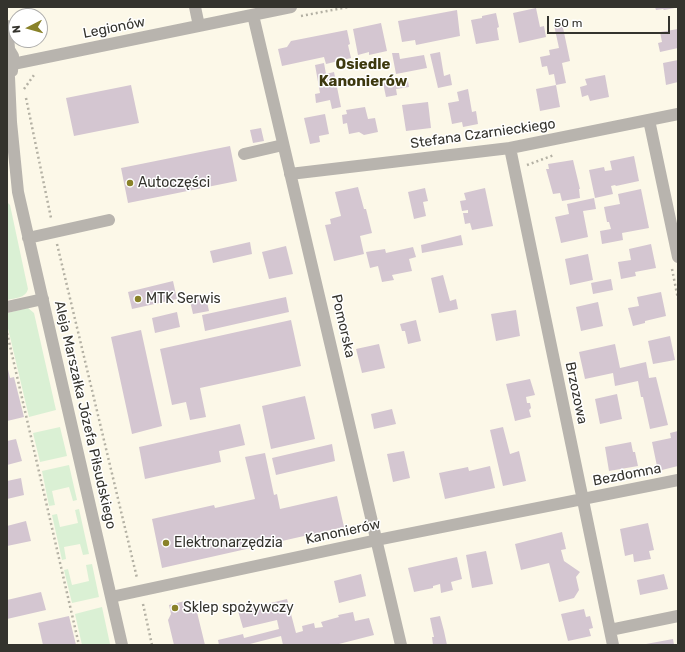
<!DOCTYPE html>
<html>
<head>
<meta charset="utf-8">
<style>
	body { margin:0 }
	#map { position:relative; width:685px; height:652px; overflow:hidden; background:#fcf8e8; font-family:Rubik,sans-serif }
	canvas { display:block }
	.frame { position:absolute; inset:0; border:8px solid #34332d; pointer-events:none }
	.north { position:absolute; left:8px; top:8px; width:40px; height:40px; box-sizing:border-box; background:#fff; border:1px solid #aeadab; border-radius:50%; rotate:264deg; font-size:11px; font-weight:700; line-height:16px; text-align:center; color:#34332d }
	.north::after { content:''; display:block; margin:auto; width:14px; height:18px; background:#898229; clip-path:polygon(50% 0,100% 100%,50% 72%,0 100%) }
	.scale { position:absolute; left:547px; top:16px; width:123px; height:18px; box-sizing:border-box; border:2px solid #34332d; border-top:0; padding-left:5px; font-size:12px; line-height:14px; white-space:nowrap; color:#34332d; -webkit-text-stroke:3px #fff; paint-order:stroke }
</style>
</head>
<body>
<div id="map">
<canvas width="685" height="652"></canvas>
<div class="frame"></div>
<div class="north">N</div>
<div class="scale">50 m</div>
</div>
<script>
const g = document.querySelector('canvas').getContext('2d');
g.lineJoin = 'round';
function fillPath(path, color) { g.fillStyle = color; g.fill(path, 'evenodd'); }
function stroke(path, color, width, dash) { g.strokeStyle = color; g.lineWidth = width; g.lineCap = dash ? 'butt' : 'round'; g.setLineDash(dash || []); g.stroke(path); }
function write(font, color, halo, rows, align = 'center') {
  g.font = font + ' Rubik,sans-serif'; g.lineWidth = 3; g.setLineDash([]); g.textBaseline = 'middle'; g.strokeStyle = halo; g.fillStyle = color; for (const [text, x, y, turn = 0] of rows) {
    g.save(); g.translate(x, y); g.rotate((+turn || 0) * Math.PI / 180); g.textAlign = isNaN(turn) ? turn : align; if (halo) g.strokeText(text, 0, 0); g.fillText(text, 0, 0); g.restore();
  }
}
const green = new Path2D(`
	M7 202 10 205 28 289C26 298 15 298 7 300Z
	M28 308 34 313 56 410 29 417 7 324V313Z
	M60 427 67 456 40 462 33 433Z
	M69 465 77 500 73 501 69 487 52 491 55 505 49 506 42 471Z
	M79 509 89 554 83 555 80 544 64 547 66 559 62 560 52 515 57 514 60 527 78 523 75 510Z
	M92 564 99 597 72 603 64 570 68 569 72 585 89 581 86 565Z
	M102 607 110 644 82 645 75 614Z`);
const building = new Path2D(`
	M655 7H675V8L664 10 663 9 656 10Z
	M536 8 540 27 544 26 546 37 519 43 513 13Z
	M457 10 460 36 416 45 415 40 402 42 398 21Z
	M496 13 499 27 497 28 499 40 476 44 471 20 482 18V16Z
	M381 23 387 51 369 55V52L358 55 353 29Z
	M562 23 570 61 562 63 566 83 556 85 554 74 549 75 547 66 542 67 540 57 550 55 549 50 559 48 554 25Z
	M678 29V48L660 52 658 43 662 42 660 32Z
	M347 30 350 44 348 45 351 58 326 64 324 57 282 66 278 49 287 47 291 41Z
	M440 52 444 76 450 74 452 85 438 88 430 54Z
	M392 53H399L400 59 424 55 427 68 396 74Z
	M678 60V82L666 85 663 63Z
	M324 63 326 74 334 72 341 107 332 109 330 100 316 103 315 94 320 93 315 65Z
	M605 75 609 97 590 101 588 95 582 97 580 87 587 85 585 79Z
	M406 78V81H408L409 87 396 89 397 95 386 97 383 83Z
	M131 85 139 123 74 136 66 98Z
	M556 85 560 107 540 111 536 89Z
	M468 89 472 112 476 111 478 124 463 127 462 122 452 124 448 103 459 101 457 92Z
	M428 102 431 128 406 131 402 105Z
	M365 107 368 119 375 118 378 132 364 135 359 132 349 134 347 123 343 124 342 115 347 114 346 110Z
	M325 114 329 134 319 136 320 142 310 144 304 118Z
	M261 128 264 141 253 143 250 130Z
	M230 146 237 181 128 203 121 168Z
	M634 156 639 181 616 186 615 185 611 186 613 194 595 198 589 170 604 167 605 171 612 170 610 161Z
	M573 160 580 189H579L580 198 562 201 560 193 553 194 546 169H549L548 164Z
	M358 187 364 209H366L372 233 360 236 364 254 334 261 325 225 331 224 330 219 341 216 335 192Z
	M425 188 428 201 423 202 426 216 414 219 408 192Z
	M485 188 493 226 472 230 470 223 465 224 463 213H468V210L462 211 460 201 466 200 464 193Z
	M641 189 649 228 622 233 623 240 602 244 600 231 611 229 609 222H607L604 207 620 204 618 194Z
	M594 198 596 209 583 211 588 237 561 243 555 217 569 214 567 204Z
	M461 235 463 245 422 253 421 245Z
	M250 242 252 254 213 263 210 251Z
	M651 244 656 268 635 272 636 276 621 279 618 262 631 260 629 249Z
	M286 246 293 274 269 279 262 252Z
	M413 247 416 257 409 259 412 271 392 275 394 280 382 282 378 266 370 268 366 252 385 249 386 253Z
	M588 254 593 280 570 285 565 259Z
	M443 275 450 301 456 299 458 309 439 313 431 278Z
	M611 279 613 290 593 294 591 283Z
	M173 281 177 299 132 309 128 292Z
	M661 292 666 316 645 321V323L633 326 628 308 639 306 637 297Z
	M206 297 209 311 193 314 190 301Z
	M286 297 289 312 205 331 202 315Z
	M598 302 603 326 581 331 576 307Z
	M516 310 520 336 496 341 491 314Z
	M177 312 180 327 155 333 152 318Z
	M291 320 301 366 200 388 206 417 190 420 186 402 172 405 160 349Z
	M416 320 421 341 408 344 405 331H402L400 324Z
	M141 330 162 426 132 434 111 337Z
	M670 336 675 360 653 364 648 341Z
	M379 344 385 368 362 373 356 349Z
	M615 344 620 368 646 362 649 378 656 377 668 425 650 429 643 397H641L638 381 615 386 613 373 585 379 579 352Z
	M7 365 10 378 14 377 24 417 7 421Z
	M530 379 535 395 526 397 527 403H530L531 408 529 410 531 417 515 421 506 384Z
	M617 394 622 419 600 424 595 399Z
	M305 396 315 439 271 449 262 406Z
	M392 409 396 424 374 429 371 414Z
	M240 424 245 445 219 451 221 462 145 479 139 447Z
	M503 427 510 454 519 451 526 481 503 486 490 430Z
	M678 431V466L658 471 652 442 671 438 670 433Z
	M16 439 22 461 7 465V441Z
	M631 442 633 452H635L638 466 609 471 605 447Z
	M332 444 335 461 276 475 272 458Z
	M404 451 410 478 393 482 387 454Z
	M265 453 274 495 277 494 280 509 337 496 344 527 162 568 152 519 214 505 215 508 255 499 245 457Z
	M490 466 495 488 445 499 439 473 468 467 469 471Z
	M21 478 24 495 7 499V481Z
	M26 521 31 541 7 546V526Z
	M648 523 654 550 649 551 651 559 634 562 633 554 625 556 620 529Z
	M562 532 566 549 561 550 564 561 580 572 576 577 579 590 574 598 559 602 549 563 521 570 515 544Z
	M486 551 493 584 472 588 466 555Z
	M457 557 462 579 451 582 453 590 441 593 440 584 433 586V588L414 592 408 568Z
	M361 574 366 596 339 603 334 581Z
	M664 574 668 589 640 595 637 580Z
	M41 592 46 610 7 619V600Z
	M287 599 296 633 303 631 302 626 314 623 315 628 323 627 321 622 339 617 338 615 353 612 355 621 369 618 374 635 335 645H283L281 636 246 645H219L218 640 243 634 244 638 279 629 277 620 243 628 238 611Z
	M185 601 187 610 196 608 205 645H174L168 620 171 614 169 605Z
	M584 609 586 617 590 616 593 628 589 629 591 636 568 641 561 614Z
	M69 616 76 645H43L38 623Z
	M440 616 444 631 447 645H433L432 637H434L430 618Z
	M673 639 674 645H646V644Z`);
const path = new Path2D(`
	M301 16 348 7
	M24 89 34 75
	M26 98 51 218
	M527 165 554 155
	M57 244 137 578
	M672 269 678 299
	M7 333 79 645
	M143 604 152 645`);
const minor = new Path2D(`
	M195 7 199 26
	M253 15 401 645
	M7 26 9 48
	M7 46 13 56 12 71
	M13 64 291 7
	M9 77 11 122 18 192 122 645
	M649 120 678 257
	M510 148 613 645
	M244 154 283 145
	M290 174 510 148 678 114
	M28 238 109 220
	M7 307 43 299
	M111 597 377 540 678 480
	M610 630 678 616`);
const markers = [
	[130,183,4,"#898229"],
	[138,299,4,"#898229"],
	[166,543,4,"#898229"],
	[175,608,4,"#898229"]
];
const streetNames = [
	["Legionów",114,28,-11],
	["Stefana Czarnieckiego",483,134,-8],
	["Pomorska",343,326,77],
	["Brzozowa",576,393,78],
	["Aleja Marszałka Józefa Piłsudskiego",85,415,77],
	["Bezdomna",627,475,-11],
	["Kanonierów",343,532,-12]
];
const poiNames = [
	["Autoczęści",138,183],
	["MTK Serwis",146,299],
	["Elektronarzędzia",174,543],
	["Sklep spożywczy",183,608]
];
const neighbourhoodNames = [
	["Osiedle",363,65],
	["Kanonierów",363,82]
];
fillPath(green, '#daf0d4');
fillPath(building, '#d4c6d1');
stroke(path, '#b4b1a4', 2.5, [2, 3]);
stroke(minor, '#b8b4ae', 12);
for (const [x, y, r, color] of markers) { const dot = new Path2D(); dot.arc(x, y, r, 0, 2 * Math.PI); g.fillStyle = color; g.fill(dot); stroke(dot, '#fff', 1.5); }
write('14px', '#34332d', '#fff', streetNames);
write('14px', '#34332d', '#fff', poiNames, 'left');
write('bold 15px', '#3d390f', '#fff', neighbourhoodNames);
</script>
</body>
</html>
